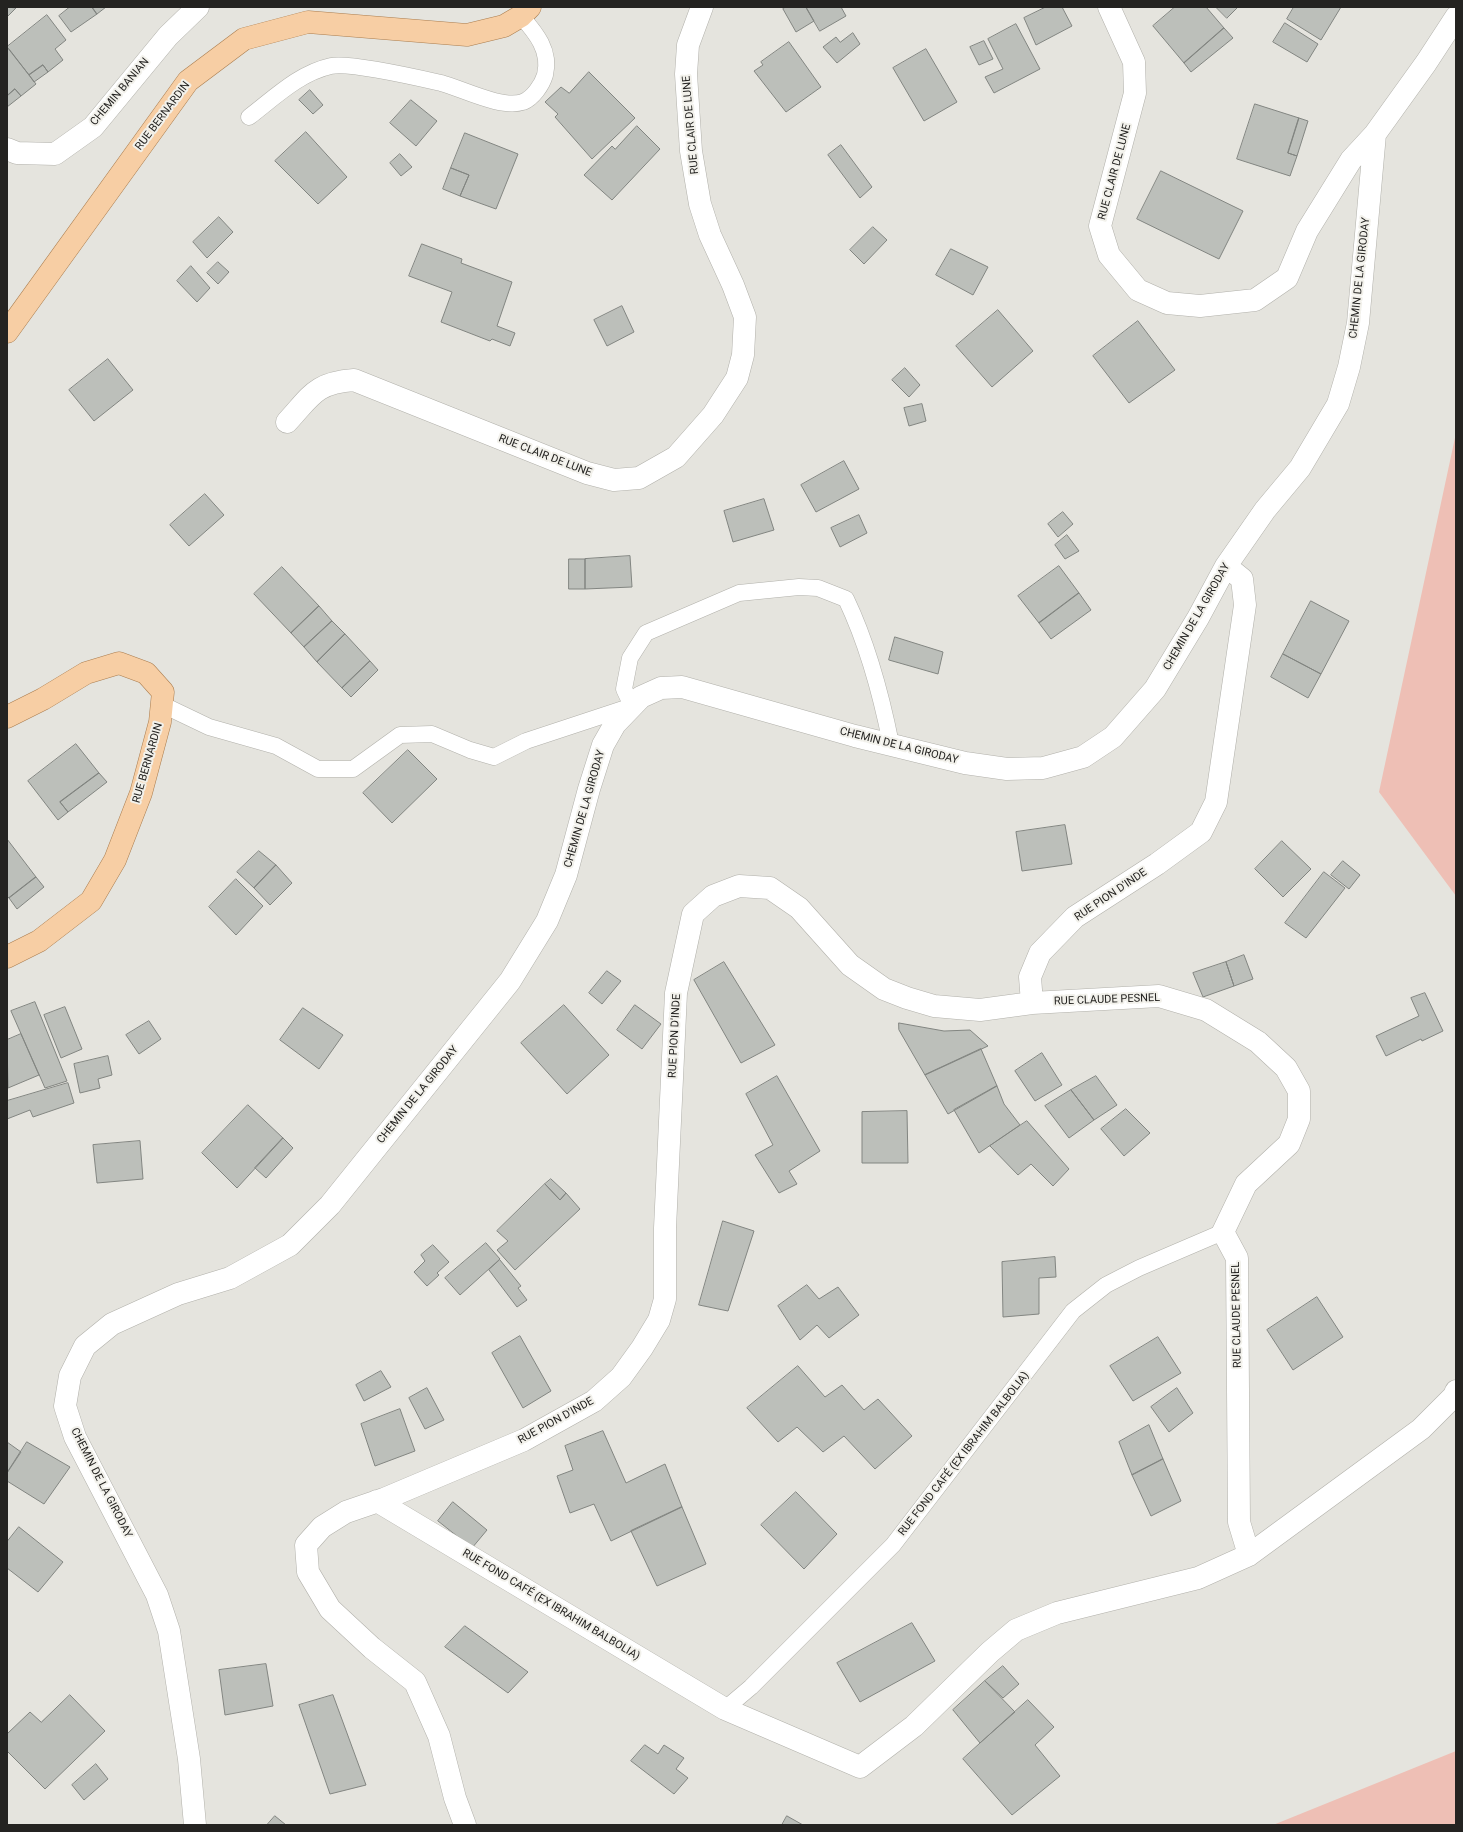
<!DOCTYPE html>
<html>
<head>
<meta charset="utf-8">
<style>
	body { margin:0 }
	#map { position:relative; width:1463px; height:1832px; overflow:hidden; background:#e5e4de; font-family:Roboto,sans-serif }
	canvas { display:block }
	.frame { position:absolute; inset:0; border:8px solid #242321; pointer-events:none }
</style>
</head>
<body>
<div id="map">
<canvas width="1463" height="1832"></canvas>
<div class="frame"></div>
</div>
<script>
const g = document.querySelector('canvas').getContext('2d');
g.lineJoin = 'round';
function fillPath(path, color) { g.fillStyle = color; g.fill(path, 'evenodd'); }
function stroke(path, color, width, dash) { g.strokeStyle = color; g.lineWidth = width; g.lineCap = dash ? 'butt' : 'round'; g.setLineDash(dash || []); g.stroke(path); }
function write(font, color, halo, rows, align = 'center') {
  g.font = font + ' Roboto,sans-serif'; g.lineWidth = 4; g.setLineDash([]); g.textBaseline = 'middle'; g.strokeStyle = halo; g.fillStyle = color; for (const [text, x, y, turn = 0] of rows) {
    g.save(); g.translate(x, y); g.rotate((+turn || 0) * Math.PI / 180); g.textAlign = isNaN(turn) ? turn : align; if (halo) g.strokeText(text, 0, 0); g.fillText(text, 0, 0); g.restore();
  }
}
const green = new Path2D(`
	M1456 433V896L1379 792Z
	M1456 1751V1825H1273Z`);
const building = new Path2D(`
	M7 7 16 8 7 17Z
	M70 7H92L97 14 71 32 59 16Z
	M92 7H106L97 14Z
	M786 7H806L814 21 796 32 783 9Z
	M806 7H841L846 16 820 31Z
	M1046 7H1062L1072 26 1036 45 1024 18Z
	M1175 7H1206L1224 28 1184 63 1153 26Z
	M1216 7H1238L1227 18Z
	M1294 7H1341L1321 40 1287 19Z
	M47 15 66 40 55 49 63 60 48 72 43 65 29 75 7 47Z
	M1285 23 1318 44 1307 62 1273 42Z
	M1016 24 1040 69 994 93 985 77 1003 69 988 39Z
	M1224 28 1233 38 1191 72 1184 63Z
	M853 33 860 44 837 63 823 47 836 37 840 42Z
	M984 41 993 59 979 65 970 47Z
	M789 42 821 87 786 112 754 71 763 65 761 62Z
	M9 49 36 84 21 96 15 89 7 96V50Z
	M926 49 957 102 924 121 893 68Z
	M43 65 48 72 34 82 29 75Z
	M589 72 635 118 592 159 555 117 558 114 545 102 561 87 569 93Z
	M15 89 21 96 7 107V96Z
	M310 90 323 105 313 114 299 100Z
	M411 100 437 121 416 146 390 123Z
	M1255 104 1299 118 1288 153 1297 156 1290 176 1237 159Z
	M1299 118 1308 121 1297 156 1288 153Z
	M637 126 660 149 612 200 584 175 612 146 615 149Z
	M306 132 347 177 318 204 275 161Z
	M465 133 518 154 496 209 460 196 469 175 451 168Z
	M841 145 872 187 860 198 828 155Z
	M400 154 412 167 401 176 390 163Z
	M451 168 469 175 460 196 443 189Z
	M1161 171 1243 211 1219 259 1137 219Z
	M219 217 233 232 207 258 193 242Z
	M873 227 887 240 864 264 850 250Z
	M422 244 462 259 461 263 512 282 497 326 515 333 510 346 492 339 490 341 441 322 452 292 409 276Z
	M951 249 988 267 973 295 936 275Z
	M218 262 229 272 218 284 207 273Z
	M191 266 210 288 197 302 177 281Z
	M622 306 634 332 607 346 594 320Z
	M998 310 1033 351 992 387 956 346Z
	M1138 321 1175 370 1129 403 1093 356Z
	M108 359 133 390 94 421 69 390Z
	M905 368 920 385 909 397 892 380Z
	M922 404 926 421 909 426 904 408Z
	M844 461 859 489 816 512 801 485Z
	M205 494 224 515 189 546 170 525Z
	M764 499 774 530 733 542 724 511Z
	M1063 512 1073 524 1058 537 1048 524Z
	M859 515 867 533 840 547 831 528Z
	M1067 535 1079 551 1065 559 1055 545Z
	M630 556 632 587 585 589V559Z
	M569 559H585V589H569Z
	M1059 566 1079 593 1039 623 1018 596Z
	M282 567 319 606 291 633 254 594Z
	M1079 593 1091 610 1051 639 1039 623Z
	M1311 601 1349 621 1321 674 1283 654Z
	M319 606 332 621 304 647 291 633Z
	M332 621 345 634 317 662 304 647Z
	M345 634 370 661 342 688 317 662Z
	M895 637 943 652 938 674 889 660Z
	M1283 654 1321 674 1308 698 1271 677Z
	M370 661 378 670 351 697 342 688Z
	M76 744 99 773 60 802 68 812 58 820 28 781Z
	M408 750 437 779 392 823 363 793Z
	M99 773 107 782 68 812 60 802Z
	M1065 825 1072 864 1022 871 1016 832Z
	M7 839 36 877 9 898 7 896Z
	M1282 841 1311 869 1283 897 1255 869Z
	M259 851 276 865 254 888 237 872Z
	M1343 861 1360 875 1349 889 1331 875Z
	M276 865 292 883 270 905 254 888Z
	M1324 872 1345 888 1306 938 1285 923Z
	M36 877 44 887 17 909 9 898Z
	M236 879 263 906 236 935 209 907Z
	M1244 955 1253 979 1234 986 1226 962Z
	M724 962 775 1045 741 1063 694 980Z
	M1226 962 1234 986 1203 997 1193 973Z
	M607 971 621 981 602 1004 589 993Z
	M1425 993 1443 1031 1422 1041 1421 1039 1386 1056 1376 1036 1419 1016 1411 998Z
	M35 1002 67 1081 45 1088 11 1011Z
	M564 1005 609 1055 567 1094 521 1043Z
	M635 1005 661 1024 642 1049 617 1030Z
	M65 1007 82 1049 61 1058 44 1015Z
	M303 1008 343 1035 319 1069 280 1040Z
	M149 1021 161 1039 139 1054 126 1035Z
	M899 1023 944 1031 970 1030 988 1046 925 1075 899 1030Z
	M21 1034 39 1075 8 1088 7 1040Z
	M981 1049 997 1086 948 1114 925 1075Z
	M1042 1053 1062 1085 1035 1101 1015 1071Z
	M108 1056 112 1075 98 1079 100 1088 80 1093 74 1064Z
	M777 1076 820 1151 789 1171 797 1184 779 1193 755 1155 773 1145 746 1094Z
	M1096 1076 1117 1105 1094 1120 1071 1090Z
	M68 1083 74 1103 33 1117 30 1110 7 1119V1101Z
	M997 1086 1004 1104 1020 1125 979 1153 954 1110Z
	M1071 1090 1094 1120 1069 1138 1045 1106Z
	M248 1105 283 1138 237 1188 202 1153Z
	M1126 1109 1150 1133 1124 1156 1101 1129Z
	M907 1111 908 1163H862V1112Z
	M1027 1121 1069 1169 1053 1186 1031 1164 1018 1175 990 1146Z
	M283 1138 293 1148 266 1178 255 1168Z
	M140 1141 143 1179 97 1183 93 1145Z
	M551 1179 566 1193 560 1200 545 1184Z
	M545 1184 560 1200 566 1193 580 1209 515 1270 497 1250 508 1241 497 1231Z
	M723 1221 754 1231 728 1311 699 1305Z
	M486 1243 500 1259 460 1295 445 1278Z
	M433 1245 449 1262 437 1273 439 1275 427 1286 414 1272 425 1261 421 1255Z
	M1055 1257 1056 1277 1039 1278V1314L1003 1317 1002 1262Z
	M500 1260 521 1286 518 1288 527 1300 517 1307 489 1270Z
	M807 1285 819 1299 838 1287 859 1315 829 1338 817 1325 800 1340 778 1306Z
	M1317 1297 1343 1337 1293 1370 1267 1330Z
	M520 1336 551 1391 523 1408 492 1353Z
	M1158 1337 1181 1373 1133 1401 1110 1366Z
	M798 1366 825 1397 842 1385 864 1410 878 1399 912 1436 875 1469 844 1436 823 1452 797 1427 778 1442 747 1408Z
	M381 1371 391 1387 364 1401 356 1385Z
	M427 1388 444 1420 425 1429 409 1398Z
	M1177 1388 1193 1413 1169 1432 1151 1407Z
	M400 1409 415 1451 375 1466 361 1424Z
	M1149 1425 1163 1459 1132 1475 1119 1442Z
	M603 1431 626 1483 665 1464 682 1507 611 1541 594 1504 570 1513 557 1476 573 1470 565 1446Z
	M7 1442 21 1452 7 1473Z
	M27 1442 70 1467 44 1504 7 1481V1473Z
	M1163 1459 1181 1501 1151 1516 1132 1475Z
	M796 1492 837 1534 804 1569 761 1525Z
	M453 1502 487 1530 472 1548 438 1521Z
	M682 1507 706 1564 657 1586 631 1531Z
	M19 1527 63 1562 38 1592 7 1568V1542Z
	M912 1623 935 1661 860 1702 837 1663Z
	M465 1626 528 1672 508 1693 445 1647Z
	M266 1664 273 1706 225 1715 219 1670Z
	M1003 1666 1019 1684 1003 1698 985 1681Z
	M985 1681 1015 1712 980 1743 953 1710Z
	M70 1695 105 1731 45 1789 7 1751V1734L30 1712 41 1722Z
	M333 1695 366 1785 330 1794 299 1705Z
	M1028 1700 1054 1727 1035 1745 1060 1776 1012 1815 963 1759Z
	M645 1745 658 1754 664 1745 684 1758 676 1769 688 1778 674 1794 631 1761Z
	M96 1764 108 1779 84 1800 72 1785Z
	M275 1816 286 1825H267Z
	M787 1816 803 1825H782Z`);
const lane = new Path2D(`
	M249 117C274 98 299 73 331 66 350 62 419 78 441 83 463 89 501 109 523 102 533 98 542 85 545 75 551 51 536 33 521 16
	M163 705 209 727 276 746 318 769H353L400 735 432 734 470 750 494 757 526 741 632 706 624 689 630 658 646 633 739 593 799 587 818 588 846 599C868 645 881 694 891 744
	M725 1709 751 1687 893 1545 1073 1311 1106 1285 1139 1268 1223 1232`);
const street = new Path2D(`
	M1109 7 1134 62 1135 93 1100 226 1109 255 1138 290 1167 303 1200 306 1255 300 1287 278 1307 231 1351 160 1375 134
	M7 149 17 153 55 154 93 127 168 36 198 7
	M287 422C312 395 315 383 354 380L587 473 614 480 639 478 676 457 713 415 737 378 743 355 745 317 733 285 710 235 700 204 691 151 686 74 688 45 702 7
	M1032 1003 1159 996 1206 1010 1258 1042 1286 1068 1299 1091V1119L1289 1144 1246 1184 1223 1232 1237 1258 1239 1522 1249 1555
	M377 1501 725 1709 860 1767 914 1726 990 1652 1016 1630 1057 1613 1198 1578 1249 1555 1421 1429 1454 1396 1456 1391
	M195 1825 189 1759 169 1631 157 1595 75 1437 65 1406 70 1376 85 1346 112 1324 178 1294 230 1278 290 1245 330 1205 510 981 547 921 566 875 589 789 603 745 615 724 641 697 661 688 682 687 855 736 965 763 1007 769 1043 768 1083 757 1113 737 1155 689 1198 618 1226 566 1265 510 1300 468 1338 404 1349 367 1358 323 1375 134 1426 63 1456 17
	M465 1825 455 1798 439 1736 415 1682 372 1648 330 1609 308 1572 306 1545 322 1527 346 1512 384 1499 524 1440 594 1401 621 1377 642 1348 659 1320 665 1299V1228L676 993 693 914 713 896 739 886 770 888 799 908 850 965 884 989 907 998 934 1006 980 1010 1032 1003 1030 977 1040 953 1075 917 1157 864 1201 832 1216 802 1245 605 1242 579 1226 566`);
const primary = new Path2D(`
	M7 332 188 81 244 39 308 22 467 35 504 26 521 16 530 7
	M7 717 43 699 86 673 119 663 146 673 163 692 160 722 141 793 115 860 91 901 39 941 7 957`);
const streetNames = [
	["CHEMIN BANIAN",120,92,-50],
	["RUE BERNARDIN",163,116,-53],
	["RUE CLAIR DE LUNE",691,125,-95],
	["RUE CLAIR DE LUNE",1115,172,-75],
	["CHEMIN DE LA GIRODAY",1360,278,-84],
	["RUE CLAIR DE LUNE",545,456,21],
	["CHEMIN DE LA GIRODAY",1197,617,-60],
	["CHEMIN DE LA GIRODAY",899,746,14],
	["RUE BERNARDIN",148,763,-74],
	["CHEMIN DE LA GIRODAY",585,809,-74],
	["RUE PION D'INDE",1111,895,-34],
	["RUE CLAUDE PESNEL",1107,1000,-2],
	["RUE PION D'INDE",675,1036,-87],
	["CHEMIN DE LA GIRODAY",418,1095,-51],
	["RUE CLAUDE PESNEL",1237,1315,-91],
	["RUE PION D'INDE",556,1421,-29],
	["RUE FOND CAFÉ (EX IBRAHIM BALBOLIA)",964,1454,-52],
	["CHEMIN DE LA GIRODAY",101,1483,63],
	["RUE FOND CAFÉ (EX IBRAHIM BALBOLIA)",551,1605,31]
];
fillPath(green, '#eebfb5');
fillPath(building, '#bcbfba');
stroke(building, '#828581', 1);
stroke(lane, '#b1b0aa', 17);
stroke(street, '#b1b0aa', 23);
stroke(primary, '#aa7d4f', 23);
stroke(lane, '#fff', 16);
stroke(street, '#fff', 22);
stroke(primary, '#f7cea4', 22);
write('11px', '#242321', '#f2f1eb', streetNames);
</script>
</body>
</html>
